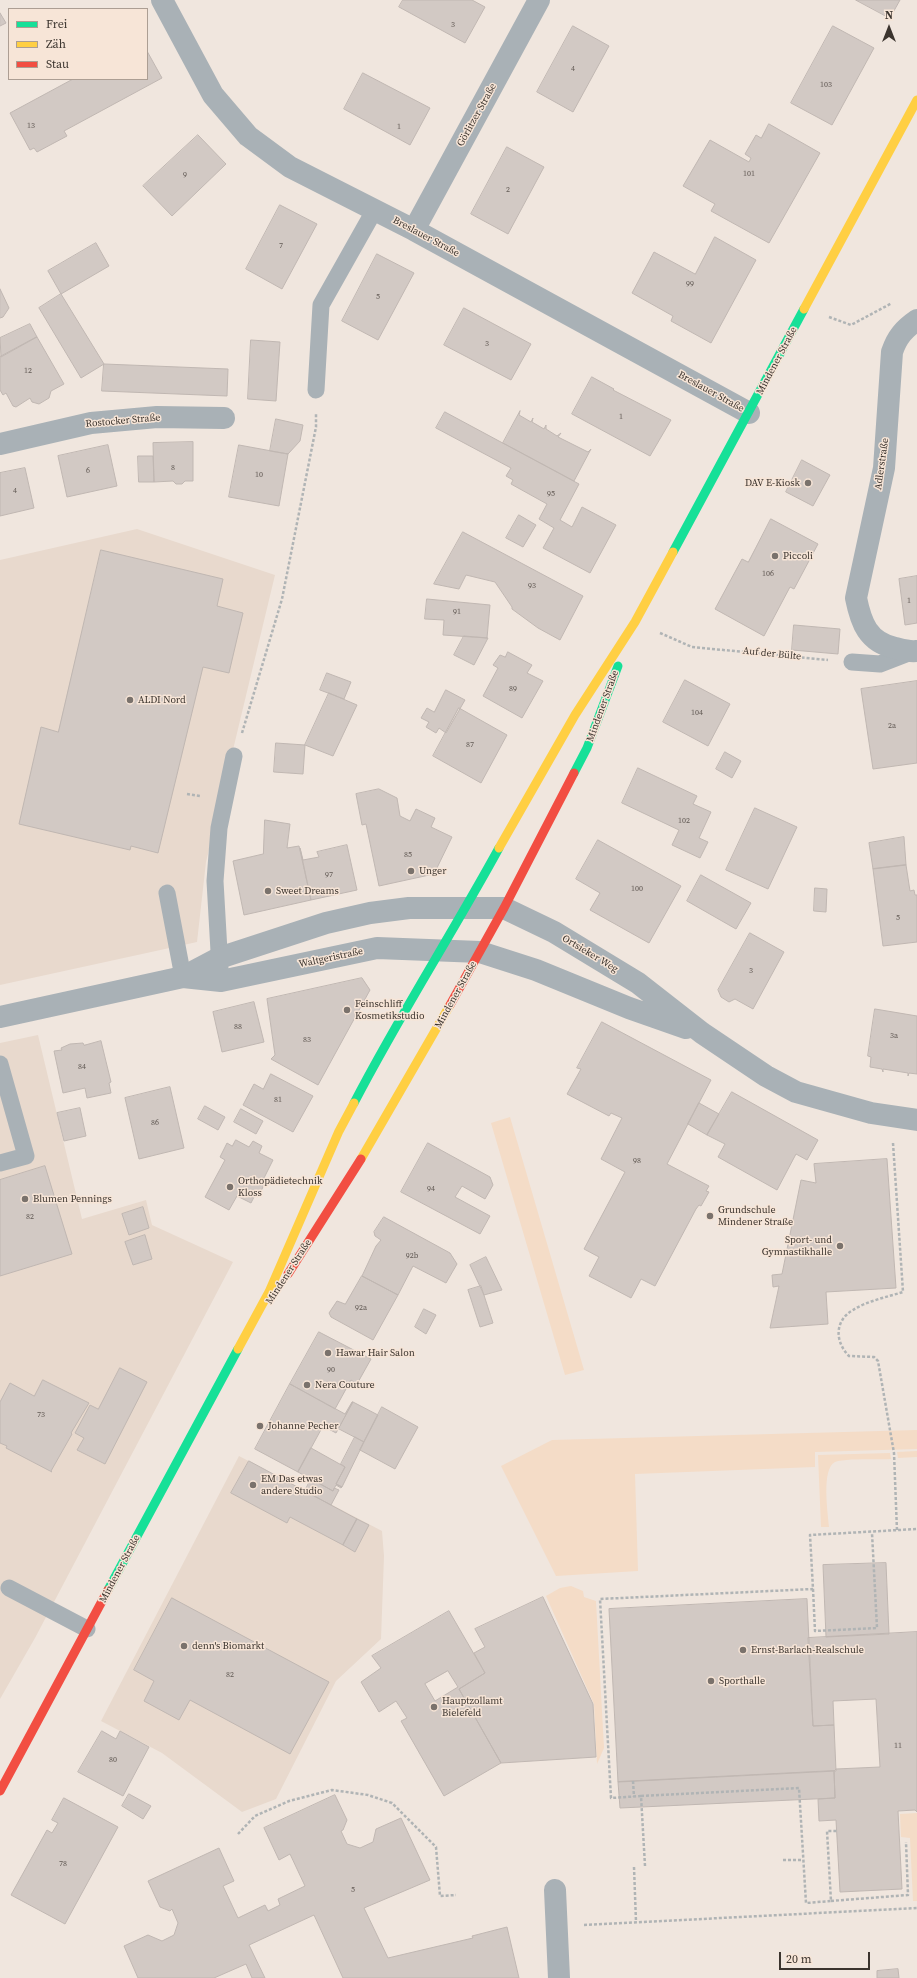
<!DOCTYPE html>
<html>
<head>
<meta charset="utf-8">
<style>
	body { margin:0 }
	#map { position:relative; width:917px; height:1978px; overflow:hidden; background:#f0e6de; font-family:"Source Serif 4",serif }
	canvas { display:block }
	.legend { position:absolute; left:8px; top:8px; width:140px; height:72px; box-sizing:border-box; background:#f7e5d7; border:1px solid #ac9e93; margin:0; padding:5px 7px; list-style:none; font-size:12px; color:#3b342e }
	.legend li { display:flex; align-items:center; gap:8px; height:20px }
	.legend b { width:20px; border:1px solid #ac9e93 }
	.north { position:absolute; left:869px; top:8px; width:40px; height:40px; -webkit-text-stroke:3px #f7e5d7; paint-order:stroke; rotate:0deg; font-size:11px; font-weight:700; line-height:16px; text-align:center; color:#3b342e }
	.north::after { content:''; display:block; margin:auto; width:14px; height:18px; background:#3b342e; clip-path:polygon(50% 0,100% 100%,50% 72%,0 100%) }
	.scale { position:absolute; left:779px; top:1952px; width:91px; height:18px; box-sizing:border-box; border:2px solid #3b342e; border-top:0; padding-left:5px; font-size:12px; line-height:14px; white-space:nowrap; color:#3b342e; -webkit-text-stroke:3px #f7e5d7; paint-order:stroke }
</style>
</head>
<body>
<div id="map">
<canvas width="917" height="1978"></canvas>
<ul class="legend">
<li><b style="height:5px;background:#16e098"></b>Frei</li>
<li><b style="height:5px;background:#ffcf43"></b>Zäh</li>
<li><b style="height:5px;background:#f24e42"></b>Stau</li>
</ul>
<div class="north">N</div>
<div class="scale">20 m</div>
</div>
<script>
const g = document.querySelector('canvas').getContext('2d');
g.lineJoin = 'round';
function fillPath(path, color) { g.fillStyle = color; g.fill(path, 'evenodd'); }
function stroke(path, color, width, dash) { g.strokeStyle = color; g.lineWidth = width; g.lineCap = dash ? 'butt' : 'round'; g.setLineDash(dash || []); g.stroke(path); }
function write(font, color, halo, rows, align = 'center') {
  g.font = font + ' "Source Serif 4",serif'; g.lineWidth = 3; g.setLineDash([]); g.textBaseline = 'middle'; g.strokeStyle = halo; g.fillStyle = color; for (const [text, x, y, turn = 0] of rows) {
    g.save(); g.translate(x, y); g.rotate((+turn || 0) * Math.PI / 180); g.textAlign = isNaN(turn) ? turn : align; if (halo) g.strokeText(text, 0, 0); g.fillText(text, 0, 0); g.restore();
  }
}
const commercial = new Path2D(`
	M137 529 275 575 206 862 197 942 0 985V560Z
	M38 1035 82 1219 146 1200 152 1225 233 1262 35 1638 0 1699V1043Z
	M239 1456 382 1531 384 1556 381 1639 336 1681 276 1799 242 1812 162 1753 101 1721Z`);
const green = new Path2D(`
	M510 1117 584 1370 565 1375 491 1123Z
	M917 1430V1449L815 1452V1467L635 1474 638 1571 556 1576 501 1466 552 1440Z
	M917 1451V1457L898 1458 897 1452Z
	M890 1453 891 1459C878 1460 846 1458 835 1462 821 1469 828 1513 829 1527H821L818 1455Z
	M571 1586 583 1591 584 1597 596 1601 604 1748 597 1764 594 1704 546 1596 560 1588Z
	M917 1813V1901H913L910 1838 901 1837 900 1814Z`);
const building = new Path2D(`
	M403 0H472L485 7 465 43 399 7Z
	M856 0H900L890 18Z
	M0 13 6 23 0 26Z
	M573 26 609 46 573 112 537 92Z
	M833 26 874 48 832 125 791 103Z
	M147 51 162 78 64 131 67 136 37 152 34 148 30 150 10 113 73 79H147Z
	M363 73 430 108 410 145 344 109Z
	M769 124 820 153 769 243 711 211 715 204 683 186 710 140 749 162 751 158 745 154 756 135 761 138Z
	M198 135 226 164 172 216 143 186Z
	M507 147 544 167 508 234 471 214Z
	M280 205 317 224 282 289 246 269Z
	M715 237 756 260 711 343 671 321 673 316 632 293 654 252 695 274Z
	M96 243 109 266 61 294 48 271Z
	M377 254 414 273 378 340 342 321Z
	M0 289 9 308 3 317 0 318Z
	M61 294 104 364 81 378 39 308Z
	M464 308 531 344 511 380 444 345Z
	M30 324 37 337 1 357 0 338Z
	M37 337 64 384 51 391 49 398 39 404 32 402 30 398 16 407 13 406 6 393 3 395 0 390V357Z
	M251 340 280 342 276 401 248 399Z
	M104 364 228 369 227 396 102 391Z
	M592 377 614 389 613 390 671 420 650 456 572 414Z
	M520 411 519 415 531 422 533 418 532 422 544 429 546 425V429L557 436 561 433 558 437 588 452 591 449 574 481 503 443Z
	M445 412 579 484 560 520 572 527 582 507 616 525 590 573 543 548 554 528 539 519 547 504 511 484 513 480 506 476 511 468 436 428Z
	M276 419 303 425 300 441 288 454 270 451Z
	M193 442V481H185L182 484H176L173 481 154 482 153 443Z
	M108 445 117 486 67 497 58 456Z
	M239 445 288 454 279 506 229 497Z
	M138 456H153L154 482H139Z
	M802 460 830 475 813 506 786 492Z
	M25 468 34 508 0 516V473Z
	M519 515 536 525 523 547 506 538Z
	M771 519 818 544 794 589 790 587 764 636 715 609 742 559 748 562Z
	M463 532 583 596 560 640 538 628 512 609V607L495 582 466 575 459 589 434 584Z
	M101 550 223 579 217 606 243 613 229 673 203 667 158 853 131 846 130 850 19 824 41 727 58 732Z
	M917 576V623L905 625 899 579Z
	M427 599 490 605 487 638 443 635 444 620 425 619Z
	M794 625 840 629 838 654 792 650Z
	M464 636 488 638 474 665 454 655Z
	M508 652 532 665 527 673 543 681 522 718 483 696 498 668 493 665 500 655 505 657Z
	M327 673 351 682 344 699 320 690Z
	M685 680 730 704 708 746 663 722Z
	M917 681V763L873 769 861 689Z
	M446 690 465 700 446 733 439 728 436 733 426 727 429 722 421 718 427 708 434 712Z
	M329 693 357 705 333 756 305 745Z
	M459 708 507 735 481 783 433 756Z
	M276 743 305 745 303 774 274 772Z
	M725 752 741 761 732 778 716 769Z
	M638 768 697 796 693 804 711 812 699 838 708 842 700 858 672 845 679 830 622 803Z
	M379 789 397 798 400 816 410 821 416 809 435 818 431 827 452 837 434 874 379 886 366 824 362 825 356 794Z
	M755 808 797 827 768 889 726 870Z
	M265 820 290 824 287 848 299 846 311 900 244 915 233 861 263 854Z
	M904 837 906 865 873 869 869 843Z
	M598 840 681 886 649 943 590 910 600 893 576 879Z
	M347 845 357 890 311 900 300 848 303 860 319 857 317 852Z
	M906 865 910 891 914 890 915 895H917V942L883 946 873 869Z
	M701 875 751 903 736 929 687 901Z
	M815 888 827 889 826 912 814 911Z
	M750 933 784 952 753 1009 735 999 729 1002 721 997 718 990Z
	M362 978 370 990 318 1085 271 1059 275 1055 267 999Z
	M254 1002 264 1042 222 1052 213 1012Z
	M875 1009 917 1016V1074L909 1073 908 1076V1073L883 1069V1072L882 1069 870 1067 871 1057 868 1056Z
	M602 1022 711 1080 667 1164 709 1186 706 1191 709 1192 701 1206 699 1205 696 1209 655 1286 641 1279 631 1298 589 1276 599 1257 584 1249 625 1172 601 1159 622 1118 611 1113 609 1116 567 1094 581 1069 577 1068Z
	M101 1041 111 1082 109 1083 111 1093 87 1098 85 1088 63 1093 54 1051 62 1050 61 1048 70 1044 83 1043 84 1045Z
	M271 1074 313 1096 293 1132 243 1105 254 1084 263 1089Z
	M170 1087 184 1148 139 1159 125 1098Z
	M732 1092 818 1140 807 1160 796 1154 777 1190 718 1157 725 1144 707 1135Z
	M699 1103 719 1114 707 1135 688 1124Z
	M205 1106 225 1117 218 1130 198 1119Z
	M80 1108 86 1136 64 1141 57 1113Z
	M241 1109 263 1121 256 1134 234 1122Z
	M236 1140 249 1147 253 1141 262 1146 259 1153 273 1160 262 1182 265 1183 258 1197 255 1195 251 1203 237 1196 229 1210 205 1197 225 1160 220 1157 227 1143 232 1146Z
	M428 1143 490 1177 493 1185 485 1199 462 1186 455 1197 490 1216 480 1234 401 1192Z
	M887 1159 896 1288 826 1292 828 1324 770 1328 779 1286 773 1287 772 1275 782 1274 801 1180 816 1183 814 1164Z
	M45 1166 72 1254 0 1276V1180Z
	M143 1207 149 1228 129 1235 122 1214Z
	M384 1217 450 1253 457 1264 446 1283 413 1266 398 1295 362 1276 376 1246 381 1240 375 1236 374 1232Z
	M145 1235 152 1259 133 1265 125 1242Z
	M486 1257 502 1290 484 1295 470 1265Z
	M362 1276 398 1295 373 1340 331 1317 329 1313 337 1301 345 1304Z
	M481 1286 493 1323 480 1327 468 1290Z
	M424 1309 436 1315 426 1334 415 1327Z
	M319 1332 371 1359 357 1384 351 1380 335 1409 290 1384Z
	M120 1368 147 1382 105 1464 77 1450 84 1438 75 1433 90 1405 98 1409Z
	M43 1380 89 1403 71 1433 72 1434 51 1471 52 1472 6 1448 7 1446 0 1443V1402L10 1383 34 1396Z
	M290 1384 345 1414 352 1402H353L336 1433 323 1426 298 1472 255 1449Z
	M353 1402 378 1415 364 1442 339 1429Z
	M382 1407 418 1427 395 1469 360 1450Z
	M355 1437 364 1442 342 1487 336 1484 345 1467 341 1464Z
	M311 1448 345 1467 336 1484 342 1487 341 1488 336 1485 333 1491 298 1472Z
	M249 1461 357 1519 343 1545 290 1517 287 1523 231 1493Z
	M311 1479 333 1491 334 1488 339 1490 331 1505 305 1491Z
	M357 1519 369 1525 355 1552 343 1545Z
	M886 1563 889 1634 826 1637 823 1565Z
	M543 1597 593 1704 596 1757 501 1763 459 1689 485 1673 474 1653 485 1647 475 1629Z
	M172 1598 329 1682 290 1754 190 1700 179 1720 144 1701 154 1681 134 1670Z
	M807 1599 813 1726 834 1725 836 1771 618 1782 609 1609Z
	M449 1611 485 1673 459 1689 501 1763 444 1796 401 1721 407 1718 396 1701 379 1712 361 1682 381 1668 372 1656ZM448 1671 458 1687 435 1701 425 1684Z
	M917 1632V1812L915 1810 898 1811 902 1889 840 1892 836 1820 819 1821 818 1799 835 1798 834 1771 836 1769 880 1767 876 1699 833 1701 834 1725 813 1726 808 1638Z
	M102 1731 116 1739 120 1731 149 1747 123 1796 78 1772Z
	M834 1771 835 1798 620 1808 618 1782Z
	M129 1794 151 1806 143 1819 122 1806Z
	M335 1795 347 1820 343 1830 341 1831 347 1844 360 1848 373 1842 376 1829 401 1818 430 1880 364 1908 388 1958 473 1938 472 1936 507 1927 519 1978H343L314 1915 249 1945 265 1978H252L246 1964 214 1978H138L124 1946 148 1935 162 1941 174 1935 178 1923 172 1909 170 1911 160 1907 148 1881 219 1848 234 1881 223 1886 238 1918 265 1905 268 1911 280 1905 278 1899 305 1886 290 1854 279 1860 264 1828Z
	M64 1798 118 1827 65 1924 11 1895 47 1830 52 1833 58 1823 52 1820Z
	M898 1969 899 1978H877V1971Z`);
const path = new Path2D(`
	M829 317 851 325 892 303
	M660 633 692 647 828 660
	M242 733 282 599 316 427V413
	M187 794 200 796
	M893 1143 903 1292C887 1297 867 1301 853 1310 834 1321 835 1342 849 1356L874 1357 878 1361 894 1453 897 1531
	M813 1589 815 1631 877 1628 872 1533
	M633 1781 634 1797
	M641 1796 799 1788 806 1903 831 1901 827 1831H837
	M238 1834 255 1816 289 1801 332 1790 368 1795 392 1803 436 1847 440 1896 456 1895
	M783 1860H803
	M645 1866 641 1796 611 1798 600 1599 813 1589 810 1535 917 1529
	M634 1867 636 1922
	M831 1901 908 1895 906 1842
	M584 1925 917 1908`);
const lane = new Path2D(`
	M316 390 321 305 374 211
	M852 662 880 664 911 652
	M167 893 183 977
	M220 969 215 881 219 828 234 756
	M0 1064 26 1156 0 1163
	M9 1588 87 1629`);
const street = new Path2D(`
	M162 0 213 95 248 136 290 167 414 230 749 413
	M414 230 539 0
	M917 320C904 329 897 337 892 352L884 468 856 598C861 623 868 642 895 648 903 650 909 652 917 651
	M0 444 91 423 157 417 224 418
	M183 977 221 981 377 948 480 952 536 970 629 1008 686 1028
	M0 1017 183 977 219 958 326 923 370 913 409 908H504L554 932 638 983 702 1033 766 1076 796 1092 871 1113 917 1120
	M555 1890 559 1978`);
const fast = new Path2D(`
	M673 552 804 309
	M574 773 587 748 618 666
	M354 1103C399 1016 452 934 499 848
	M108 1590 238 1349`);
const slow = new Path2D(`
	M804 309 917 100
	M499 848 575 715 635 622 673 552
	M361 1159 450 1005
	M238 1349 269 1292 339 1131 354 1103`);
const jam = new Path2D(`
	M450 1005 504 908 574 773
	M288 1274 361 1159
	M0 1791 108 1590`);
const markers = [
	[808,483,4,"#7a726c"],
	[775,556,4,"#7a726c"],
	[130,700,4,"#7a726c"],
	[411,871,4,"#7a726c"],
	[268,891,4,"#7a726c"],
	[347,1010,4,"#7a726c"],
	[230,1187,4,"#7a726c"],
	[25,1199,4,"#7a726c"],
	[710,1216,4,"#7a726c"],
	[840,1246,4,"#7a726c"],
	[328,1353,4,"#7a726c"],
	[307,1385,4,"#7a726c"],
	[260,1426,4,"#7a726c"],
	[253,1485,4,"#7a726c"],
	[184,1646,4,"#7a726c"],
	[743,1650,4,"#7a726c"],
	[711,1681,4,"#7a726c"],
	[434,1707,4,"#7a726c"]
];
const numberNames = [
	["3",453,25],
	["4",573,69],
	["103",826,85],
	["13",31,126],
	["1",399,127],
	["101",749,174],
	["9",185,175],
	["2",508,190],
	["7",281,246],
	["99",690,284],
	["5",378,297],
	["3",487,344],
	["12",28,371],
	["1",621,417],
	["8",173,468],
	["6",88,471],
	["10",259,475],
	["4",15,491],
	["95",551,494],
	["106",768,574],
	["93",532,586],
	["1",909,601],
	["91",457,612],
	["89",513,689],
	["104",697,713],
	["2a",892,726],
	["87",470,745],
	["102",684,821],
	["85",408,855],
	["97",329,875],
	["100",637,889],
	["5",898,918],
	["3",751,971],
	["88",238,1027],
	["3a",894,1036],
	["83",307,1040],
	["84",82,1067],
	["81",278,1100],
	["86",155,1123],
	["98",637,1161],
	["94",431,1189],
	["82",30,1217],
	["92b",412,1256],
	["92a",361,1308],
	["90",331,1370],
	["73",41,1415],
	["82",230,1675],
	["11",898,1746],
	["80",113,1760],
	["78",63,1864],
	["5",353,1890]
];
const streetNames = [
	["Görlitzer Straße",477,115,-61],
	["Breslauer Straße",426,237,28],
	["Mindener Straße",777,361,-62],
	["Breslauer Straße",711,392,29],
	["Rostocker Straße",123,421,-5],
	["Adlerstraße",882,464,-82],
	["Auf der Bülte",772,654,6],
	["Mindener Straße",603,706,-70],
	["Ortsieker Weg",590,954,31],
	["Waltgeristraße",331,958,-12],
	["Mindener Straße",456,995,-61],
	["Mindener Straße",289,1272,-57],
	["Mindener Straße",120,1569,-62]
];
const poiNames = [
	["DAV E-Kiosk",800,483,"right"],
	["Piccoli",783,556],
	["ALDI Nord",138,700],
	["Unger",419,871],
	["Sweet Dreams",276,891],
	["Feinschliff",355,1004],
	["Kosmetikstudio",355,1016],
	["Orthopädietechnik",238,1181],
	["Kloss",238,1193],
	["Blumen Pennings",33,1199],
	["Grundschule",718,1210],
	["Mindener Straße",718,1222],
	["Sport- und",832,1240,"right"],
	["Gymnastikhalle",832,1252,"right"],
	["Hawar Hair Salon",336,1353],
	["Nera Couture",315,1385],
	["Johanne Pecher",268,1426],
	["EM Das etwas",261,1479],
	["andere Studio",261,1491],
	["denn's Biomarkt",192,1646],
	["Ernst-Barlach-Realschule",751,1650],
	["Sporthalle",719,1681],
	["Hauptzollamt",442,1701],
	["Bielefeld",442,1713]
];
fillPath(commercial, '#e8d9cd');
fillPath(green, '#f4dcc7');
fillPath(building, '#d2c9c4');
stroke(building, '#c0b7b2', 1);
stroke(path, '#b0b4b5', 2.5, [3, 2]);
stroke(lane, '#a9b1b6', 17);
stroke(street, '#a9b1b6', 22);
stroke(fast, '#16e098', 9);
stroke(slow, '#ffcf43', 9);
stroke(jam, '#f24e42', 9);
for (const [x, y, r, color] of markers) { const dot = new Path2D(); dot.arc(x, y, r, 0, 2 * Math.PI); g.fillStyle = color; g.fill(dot); stroke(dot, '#f7e5d7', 1.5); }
write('8px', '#615954', null, numberNames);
write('10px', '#3b342e', '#f7e5d7', streetNames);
write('10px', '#3b342e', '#f7e5d7', poiNames, 'left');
</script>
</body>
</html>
